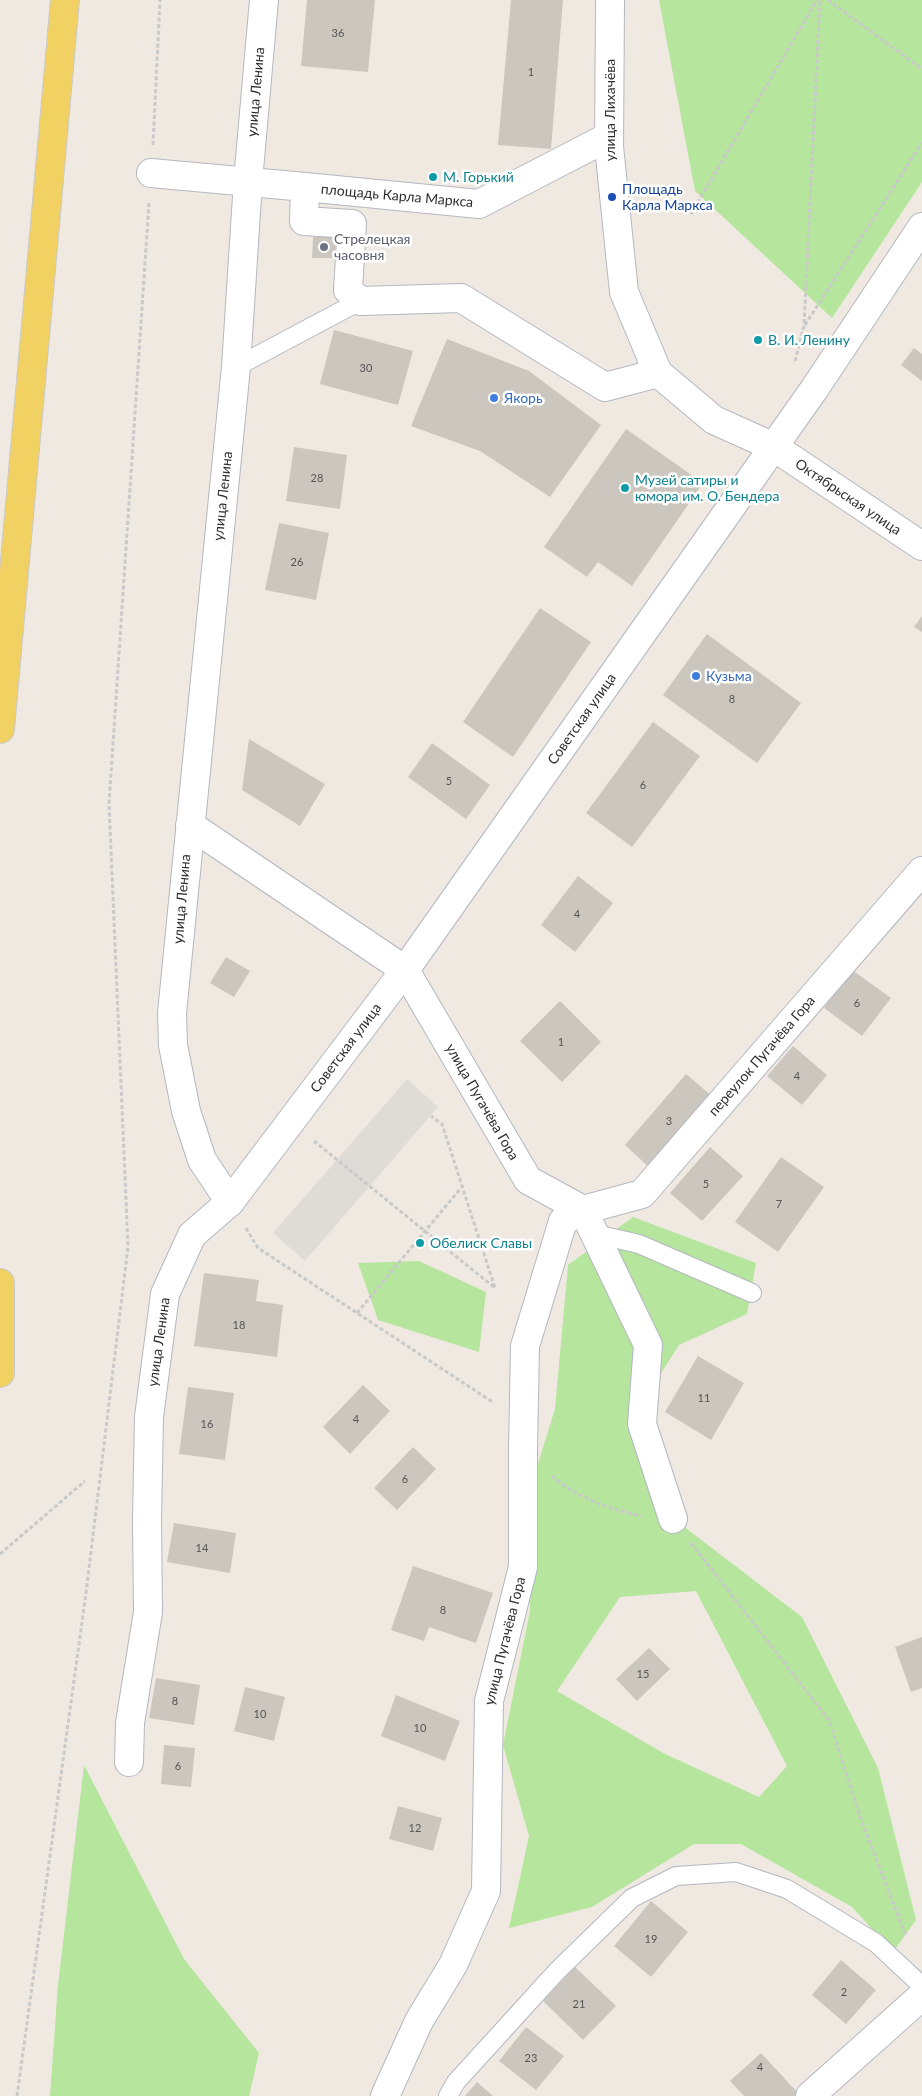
<!DOCTYPE html>
<html>
<head>
<meta charset="utf-8">
<style>
	body { margin:0 }
	canvas { display:block; background:#efe9e1 }
</style>
</head>
<body>
<canvas width="922" height="2096"></canvas>
<script>
const g = document.querySelector('canvas').getContext('2d');
g.lineJoin = 'round';
function fillPath(path, color) { g.fillStyle = color; g.fill(path, 'evenodd'); }
function stroke(path, color, width, dash) { g.strokeStyle = color; g.lineWidth = width; g.lineCap = dash ? 'butt' : 'round'; g.setLineDash(dash || []); g.stroke(path); }
function write(font, color, halo, rows, align = 'center') {
  g.font = font + ' Lato,sans-serif'; g.lineWidth = 5; g.setLineDash([]); g.textBaseline = 'middle'; g.strokeStyle = halo; g.fillStyle = color; for (const [text, x, y, turn = 0] of rows) {
    g.save(); g.translate(x, y); g.rotate((+turn || 0) * Math.PI / 180); g.textAlign = isNaN(turn) ? turn : align; if (halo) g.strokeText(text, 0, 0); g.fillText(text, 0, 0); g.restore();
  }
}
const green = new Path2D(`
	M659 0H922V182L832 318 695 191Z
	M633 1217 756 1263 747 1314 679 1345 631 1420 687 1529 802 1617 878 1768 916 1920 893 1952 852 1907 741 1844H694L592 1907 509 1928 529 1836 503 1745 530 1611 531 1486 555 1409 568 1265ZM696 1591 787 1766 759 1797 665 1754 557 1691 620 1597Z
	M419 1261 486 1292 479 1352 378 1320 358 1263Z
	M84 1765 184 1959 259 2053 249 2096H50L58 1985Z`);
const plaza = new Path2D(`
	M407 1079 438 1107 305 1261 273 1233Z`);
const building = new Path2D(`
	M307 0H375L368 72 301 66Z
	M511 0H563L551 149 498 145Z
	M313 237H336L335 258H312Z
	M334 330 413 351 398 405 320 384Z
	M447 339 529 371 601 425 550 497 480 451 411 426Z
	M914 348 922 354V381L901 365Z
	M626 429 703 483 632 586 598 562 587 577 544 547Z
	M294 447 347 455 340 509 286 501Z
	M279 523 329 533 316 600 265 590Z
	M540 608 591 642 513 757 463 722Z
	M922 616V632L914 627Z
	M707 634 801 703 757 763 663 695Z
	M653 722 700 756 632 847 586 813Z
	M249 739 325 784 300 826 242 790Z
	M432 743 490 785 466 819 408 777Z
	M578 876 613 903 575 952 541 925Z
	M226 957 250 971 234 997 210 983Z
	M852 970 891 998 862 1036 824 1008Z
	M560 1001 601 1042 562 1082 520 1041Z
	M793 1046 827 1075 802 1105 767 1076Z
	M686 1074 713 1097 651 1169 625 1145Z
	M710 1147 743 1176 702 1221 670 1193Z
	M781 1157 824 1187 778 1252 735 1222Z
	M204 1273 259 1280 256 1301 283 1305 277 1357 194 1346Z
	M698 1356 744 1383 711 1440 665 1412Z
	M363 1385 390 1411 350 1454 323 1427Z
	M188 1387 234 1393 225 1460 179 1454Z
	M413 1447 436 1469 397 1510 374 1488Z
	M174 1523 236 1533 230 1573 167 1562Z
	M413 1566 493 1593 476 1643 429 1627 424 1641 391 1630Z
	M922 1637V1688L911 1692 895 1647Z
	M649 1648 670 1669 637 1701 616 1679Z
	M156 1678 200 1685 194 1725 149 1718Z
	M245 1687 285 1697 274 1741 234 1731Z
	M396 1695 460 1721 445 1761 381 1736Z
	M164 1745 195 1748 191 1787 161 1784Z
	M398 1806 442 1818 433 1851 389 1839Z
	M651 1901 688 1932 651 1977 614 1946Z
	M841 1960 876 1990 846 2024 812 1995Z
	M575 1967 616 2006 583 2040 543 2001Z
	M526 2027 564 2056 536 2090 499 2061Z
	M761 2053 798 2093 794 2096H744L730 2081Z
	M477 2082 493 2096H465Z`);
const path = new Path2D(`
	M828 0 922 69
	M153 145 160 0
	M691 214 817 0
	M805 325 922 143
	M795 361 804 326 820 0
	M314 1141 495 1288 442 1124 431 1116
	M246 1228 258 1248 491 1401 493 1404
	M357 1313 461 1188
	M552 1476C577 1498 610 1509 641 1516
	M691 1543 829 1720 862 1822 906 1936
	M0 1554 85 1481
	M17 2096 86 1593 128 1247 109 804 149 203`);
const service = new Path2D(`
	M236 367 360 301
	M596 1234 639 1244 752 1293
	M448 2096 456 2082 557 1971 632 1898 676 1876 736 1872 787 1889 876 1943 922 1986`);
const pedestrian = new Path2D(`
	M608 137 624 292 658 373 605 387 461 298 360 301 348 290 352 224 304 221 305 187 479 204Z
	M609 153 610 0
	M151 173 305 187
	M651 358 658 373 714 420 774 447`);
const minor = new Path2D(`
	M774 447 922 546
	M190 825 405 970 528 1180 583 1210 563 1221 525 1346 523 1449V1567L489 1701 486 1891 453 1965 419 2021 385 2096
	M673 1519 642 1424 648 1345 583 1210 642 1194 922 871
	M129 1762 130 1723 148 1612 147 1519 149 1417 165 1294 192 1235 230 1202 202 1160 186 1111 173 1045 172 1013 236 367 248 181 264 0
	M810 2096 922 1996`);
const tertiary = new Path2D(`
	M230 1202 405 970 815 388 922 227`);
const primary = new Path2D(`
	M0 729 65 0
	M0 1283V1373`);
const markers = [
	[433,177,5,"#0f9aa8"],
	[612,197,5,"#1a4fb4"],
	[324,247,5,"#6b7280"],
	[758,340,5,"#0f9aa8"],
	[494,398,5,"#3f7fe0"],
	[625,488,5,"#0f9aa8"],
	[696,676,5,"#3f7fe0"],
	[420,1243,5,"#0f9aa8"]
];
const numberNames = [
	["36",338,33],
	["1",531,72],
	["30",366,368],
	["28",317,478],
	["26",297,562],
	["8",732,699],
	["5",449,781],
	["6",643,785],
	["4",577,914],
	["6",857,1003],
	["1",561,1042],
	["4",797,1076],
	["3",669,1121],
	["5",706,1184],
	["7",779,1204],
	["18",239,1325],
	["11",704,1398],
	["4",356,1419],
	["16",207,1424],
	["6",405,1479],
	["14",202,1548],
	["8",443,1610],
	["15",643,1674],
	["8",175,1701],
	["10",260,1714],
	["10",420,1728],
	["6",178,1766],
	["12",415,1828],
	["19",651,1939],
	["2",844,1992],
	["21",579,2004],
	["23",531,2058],
	["4",760,2067]
];
const streetNames = [
	["улица Ленина",256,92,-85],
	["улица Лихачёва",610,110,-90],
	["площадь Карла Маркса",397,196,5],
	["улица Ленина",223,496,-84],
	["Октябрьская улица",848,497,34],
	["Советская улица",582,719,-55],
	["улица Ленина",182,899,-85],
	["Советская улица",346,1048,-53],
	["переулок Пугачёва Гора",762,1056,-49],
	["улица Пугачёва Гора",482,1102,60],
	["улица Ленина",159,1342,-82],
	["улица Пугачёва Гора",505,1641,-76]
];
const cultureNames = [
	["М. Горький",443,177],
	["В. И. Ленину",768,340],
	["Музей сатиры и",635,480],
	["юмора им. О. Бендера",635,496],
	["Обелиск Славы",430,1243]
];
const transitNames = [
	["Площадь",622,189],
	["Карла Маркса",622,205]
];
const worshipNames = [
	["Стрелецкая",334,239],
	["часовня",334,255]
];
const shopNames = [
	["Якорь",504,398],
	["Кузьма",706,676]
];
fillPath(green, '#b6e59e');
fillPath(plaza, '#dfdcd8');
fillPath(building, '#cbc7bf');
stroke(service, '#b4b7c1', 20);
stroke(pedestrian, '#b4b7c1', 30);
stroke(minor, '#b4b7c1', 30);
stroke(tertiary, '#b4b7c1', 30);
stroke(primary, '#c9c9c9', 30);
stroke(path, '#c9c9c9', 3, [4, 2.5]);
stroke(service, '#fff', 18);
stroke(pedestrian, '#fff', 28);
stroke(minor, '#fff', 28);
stroke(tertiary, '#fff', 28);
stroke(primary, '#f2d163', 28);
for (const [x, y, r, color] of markers) { const dot = new Path2D(); dot.arc(x, y, r, 0, 2 * Math.PI); g.fillStyle = color; g.fill(dot); stroke(dot, '#fff', 2); }
write('11px', '#555452', null, numberNames);
write('14px', '#2e2e2e', '#fff', streetNames);
write('14px', '#0d838f', '#fff', cultureNames, 'left');
write('14px', '#164399', '#fff', transitNames, 'left');
write('14px', '#5b616d', '#fff', worshipNames, 'left');
write('14px', '#366cbe', '#fff', shopNames, 'left');
</script>
</body>
</html>
